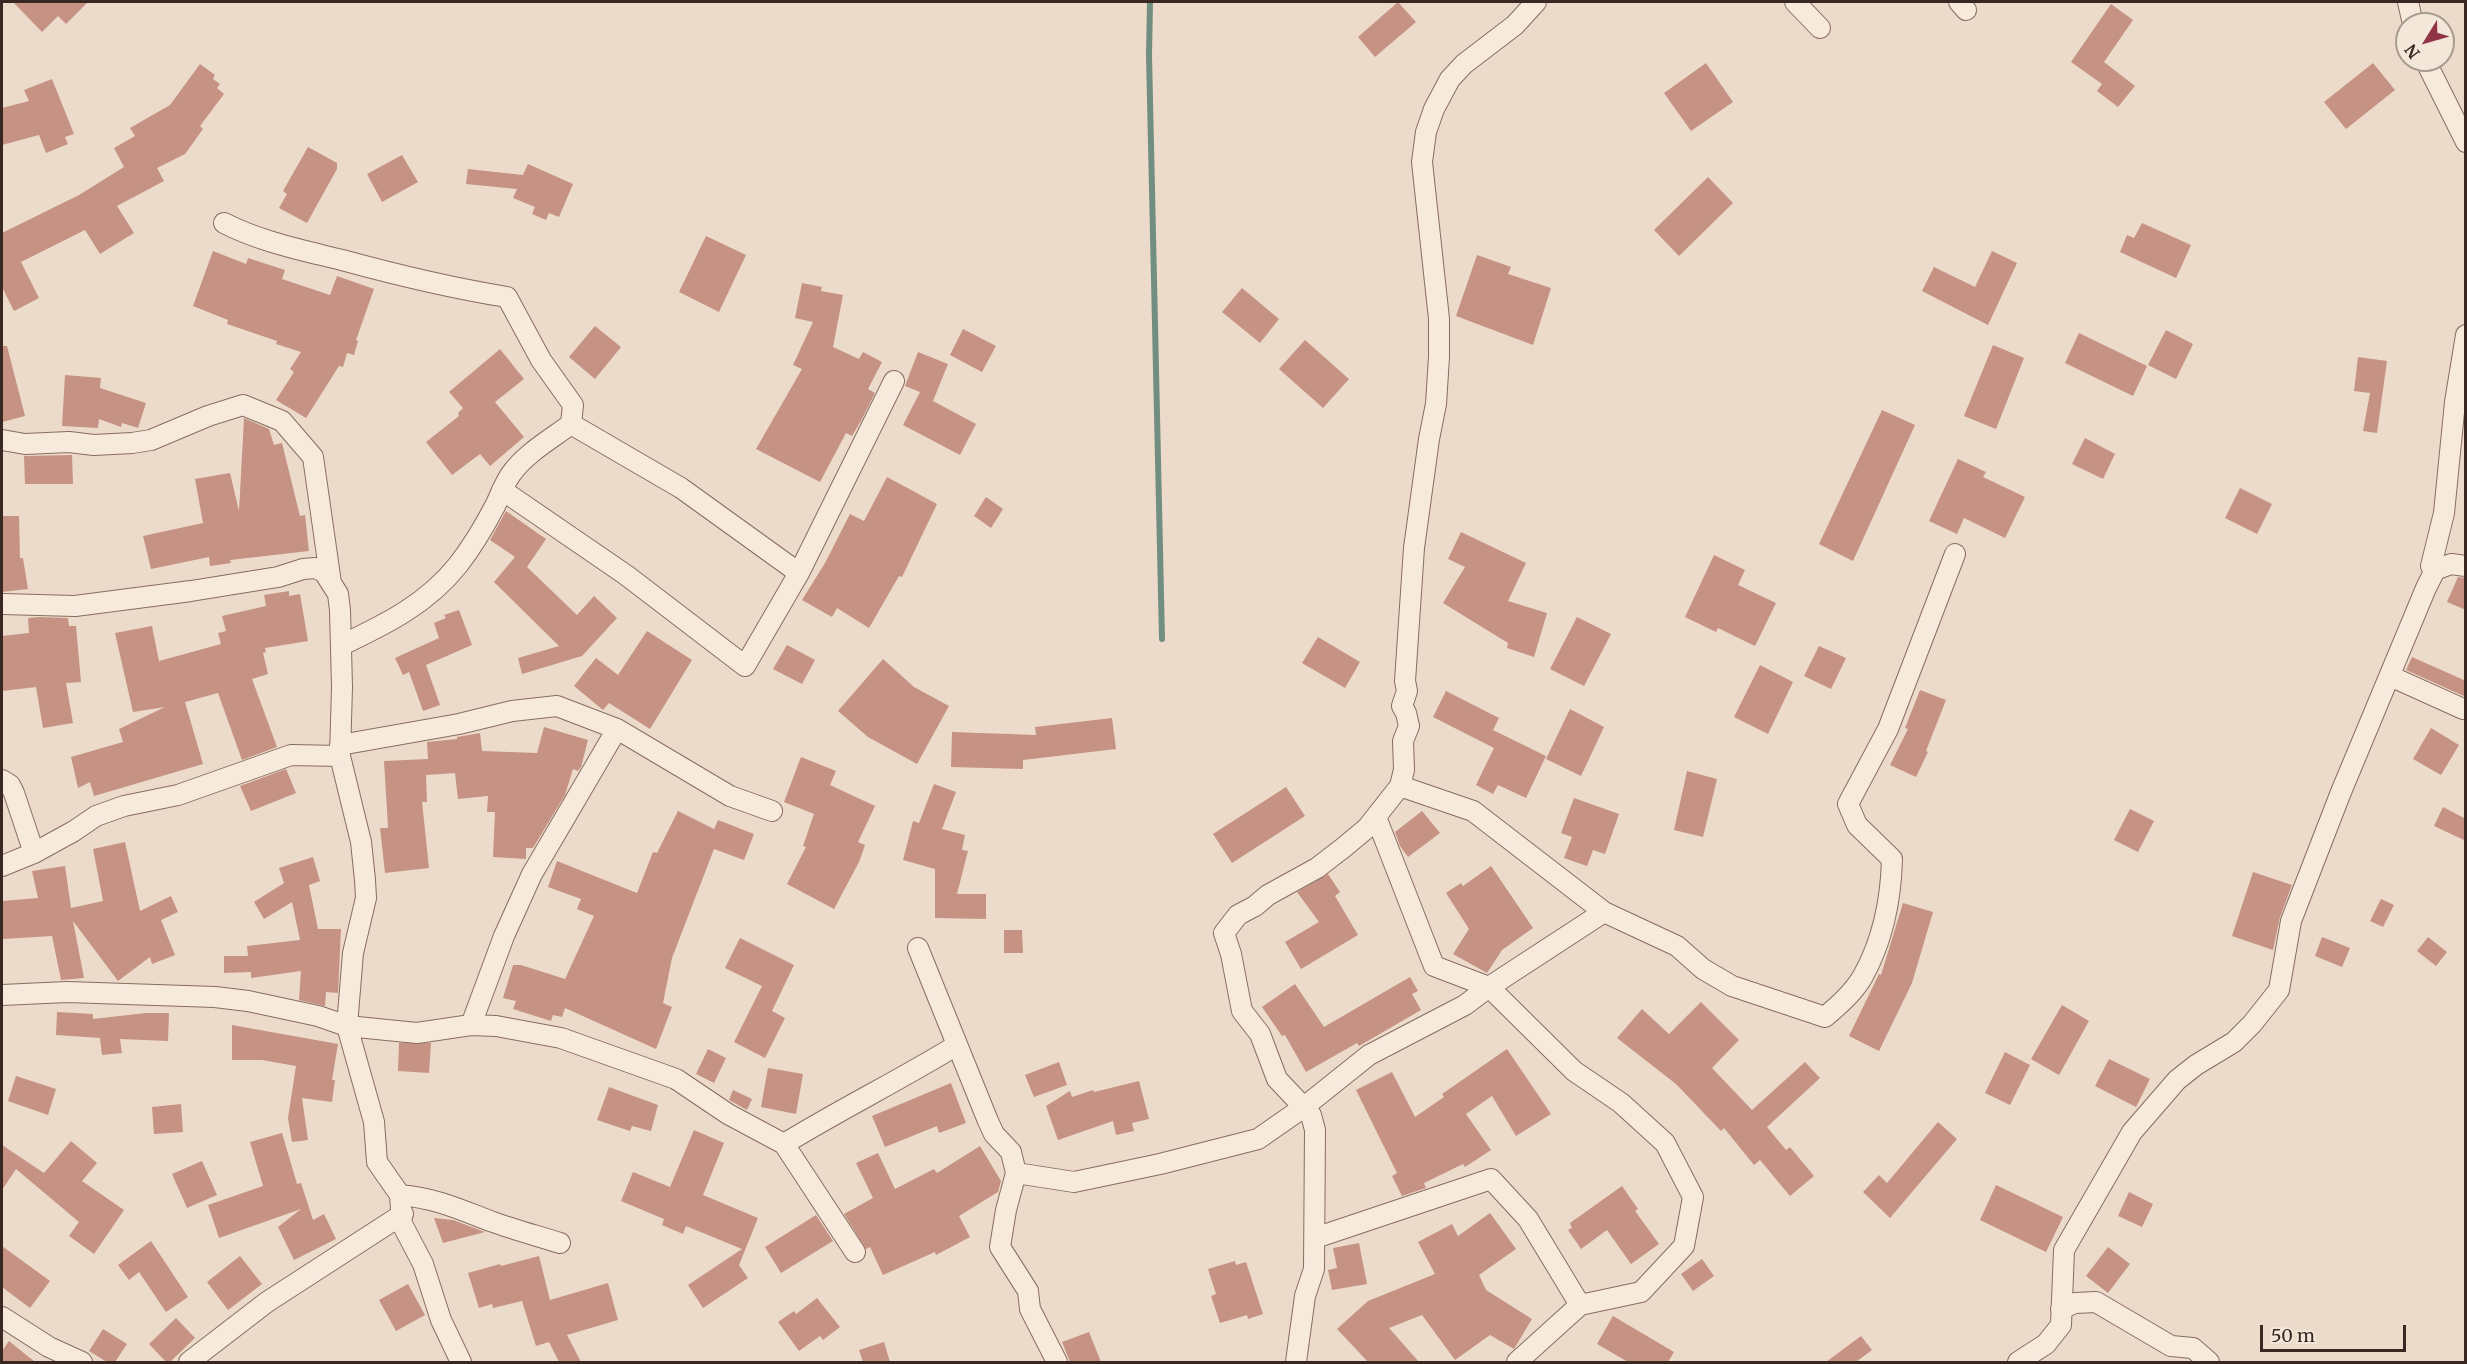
<!DOCTYPE html>
<html>
<head>
<meta charset="utf-8">
<style>
	body { margin:0 }
	#map { position:relative; width:2467px; height:1364px; overflow:hidden; background:#ecdbca; font-family:Merriweather,serif }
	canvas { display:block }
	.frame { position:absolute; inset:0; border:3px solid #392822; pointer-events:none }
	.north { position:absolute; left:2395px; top:12px; width:60px; height:60px; box-sizing:border-box; background:#f3e7d9; border:2px solid #a99b90; border-radius:50%; rotate:233deg; font-size:16px; font-weight:700; line-height:24px; text-align:center; color:#392822 }
	.north::after { content:''; display:block; margin:auto; width:21px; height:27px; background:#913448; clip-path:polygon(50% 0,100% 100%,50% 72%,0 100%) }
	.scale { position:absolute; left:2260px; top:1325px; width:146px; height:27px; box-sizing:border-box; border:3px solid #392822; border-top:0; padding-left:8px; font-size:18px; line-height:21px; white-space:nowrap; color:#392822; -webkit-text-stroke:4px #f3e7d9; paint-order:stroke }
</style>
</head>
<body>
<div id="map">
<canvas width="2467" height="1364"></canvas>
<div class="frame"></div>
<div class="north">N</div>
<div class="scale">50 m</div>
</div>
<script>
const g = document.querySelector('canvas').getContext('2d');
g.lineJoin = 'round';
function stroke(path, color, width, dash) { g.strokeStyle = color; g.lineWidth = width; g.lineCap = dash ? 'butt' : 'round'; g.setLineDash(dash || []); g.stroke(path); }
function fillPath(path, color) { g.fillStyle = color; g.fill(path, 'evenodd'); }
const stream = new Path2D(`
	M1150 2 1149 55 1162 639`);
const building = new Path2D(`
	M13 2H88L66 24 58 16 42 32Z
	M1398 2 1416 22 1375 57 1358 37Z
	M2111 4 2133 20 2104 62 2135 86 2118 107 2097 91 2102 84 2071 62Z
	M1706 63 1733 102 1691 131 1664 93Z
	M2373 63 2395 90 2346 129 2324 102Z
	M200 64 215 75 213 79 220 84 217 88 224 94 200 126 203 129 185 154 157 168 164 181 117 206 134 233 100 254 85 230 21 262 39 298 14 311 2 287V233L79 195 124 167 114 148 135 136 130 128 170 105Z
	M52 79 74 134 65 137 68 144 46 153 39 135 2 145V108L29 101 24 90Z
	M308 147 337 163V169L307 223 279 208 287 194 283 191Z
	M402 155 418 182 382 202 367 174Z
	M528 164 573 184 559 217 549 213 546 220 532 214 535 207 513 198 517 189 466 184 468 169 523 175Z
	M1708 177 1733 203 1679 256 1654 230Z
	M2142 223 2191 245 2176 278 2120 252 2127 235 2134 238Z
	M706 236 746 255 719 312 679 292Z
	M213 251 246 264 248 258 285 270 282 279 330 295 337 276 374 289 356 340 358 341 354 355 347 353 343 367 339 366 306 418 276 400 294 372 290 369 301 352 276 344 277 341 227 324 228 320 193 306Z
	M1992 251 2017 263 1988 325 1922 291 1934 267 1975 287Z
	M1477 255 1511 267 1508 274 1551 288 1533 345 1456 316Z
	M802 283 822 287 821 291 843 295 833 347 859 359 863 352 882 362 868 389 875 393 862 419 852 436 846 433 820 482 756 449 802 369 793 365 813 322 795 318Z
	M1242 288 1279 319 1260 343 1222 312Z
	M595 326 621 347 595 379 569 357Z
	M963 329 996 346 982 372 950 355Z
	M2166 330 2193 344 2176 379 2148 365Z
	M2079 333 2147 366 2133 396 2065 363Z
	M1305 340 1349 379 1323 408 1279 369Z
	M1993 345 2024 358 1996 429 1964 416Z
	M2 346H7L25 416 2 422Z
	M500 349 524 379 495 402 524 437 490 466 480 454 452 475 426 442 459 416 458 413 463 408 449 392Z
	M918 352 948 364 933 401 976 424 960 455 903 425 920 392 905 386Z
	M2358 357 2387 361 2377 433 2363 431 2370 393 2354 391Z
	M65 375 101 378 100 388 146 403 138 428 122 423 121 427 99 419 98 428 62 426Z
	M1882 410 1915 425 1853 561 1819 544Z
	M244 418 269 429 274 445 282 443 300 516 305 515 309 551 230 560 231 563 210 566 209 557 151 569 143 536 203 523 195 479 230 473 239 511Z
	M2085 438 2115 454 2103 479 2072 464Z
	M72 455 73 484H25L24 456Z
	M1958 459 1986 472 1983 477 2025 497 2005 538 1964 518 1957 534 1929 521Z
	M887 477 937 504 902 577 899 576 869 628 837 608 832 617 802 600 825 563 850 514 864 521Z
	M2240 488 2272 504 2257 534 2225 518Z
	M986 497 1003 509 991 528 974 516Z
	M506 511 546 539 527 567 577 615 594 596 617 618 582 656 522 674 518 658 559 646 494 582 515 557 490 540Z
	M2 516H19L20 558H23L28 589 2 592Z
	M1461 532 1526 563 1508 601 1547 613 1534 657 1507 648 1508 643 1443 603 1465 567 1448 559Z
	M1714 555 1745 570 1738 585 1776 603 1755 646 1718 628 1716 632 1685 617Z
	M2458 577 2466 578V610L2447 602Z
	M289 591V596L300 594 308 641 265 648 266 652 263 653 268 674 252 679 277 747 242 760 218 693 185 702 203 764 94 796 90 782 78 788 71 757 123 742 119 729 165 707 133 712 115 633 152 626 159 661 221 644 218 633 226 631 222 616 266 606 264 595Z
	M459 610 472 645 426 665 440 705 423 711 409 672 403 675 395 658 439 638 434 623 446 618 444 615Z
	M39 617 68 618 69 626H76L81 682 66 683 73 723 43 728 36 687 2 691V636L29 633 28 618Z
	M1577 617 1611 634 1584 686 1550 669Z
	M647 631 692 660 650 729 609 703 603 710 574 686 596 658 618 675Z
	M1318 637 1360 662 1345 688 1302 663Z
	M787 645 815 660 802 684 773 669Z
	M1819 646 1846 658 1831 689 1804 676Z
	M2412 657 2466 681V697L2406 670Z
	M883 659 914 687 949 706 917 764 868 737 838 711Z
	M1760 665 1793 682 1768 734 1734 717Z
	M1920 690 1946 700 1926 751 1928 752 1916 777 1890 765 1908 729 1905 728Z
	M1446 691 1499 718 1493 730 1546 756 1526 798 1498 785 1493 794 1476 785 1494 748 1433 717Z
	M1570 709 1604 727 1581 776 1546 759Z
	M1112 718 1116 749 1023 760V769L951 767 952 732 1036 735 1035 727Z
	M544 727 588 740 581 767 578 771 573 769 565 795 533 848H526V859L493 857 495 812H487L488 796 458 799 455 773 426 775 427 802H422L429 868 385 873 380 828H388L384 761 428 759 427 742 457 739V737L480 733 482 751 537 753Z
	M2431 728 2459 745 2441 775 2413 759Z
	M801 757 836 771 830 785 875 806 858 842 865 845 859 862 834 909 787 884 806 847 803 846 814 814 784 802Z
	M286 769 296 793 251 811 240 786Z
	M1687 771 1717 779 1703 837 1674 830Z
	M934 784 956 792 942 829 965 835 962 850 968 851 957 894H986V919L935 918V869L903 860 913 821 919 823Z
	M1286 787 1305 816 1232 863 1213 834Z
	M1574 798 1619 814 1605 854 1593 850 1587 866 1564 858 1572 837 1561 833Z
	M2443 807 2466 819V841L2434 826Z
	M2130 809 2154 821 2138 852 2114 840Z
	M678 811 714 829 718 820 754 834 744 860 714 849 672 958 663 1003 672 1007 656 1049 565 1008 562 1017 553 1015 551 1021 513 1009 516 1001 503 998 513 965H521L565 979 594 916 577 909 581 899 548 887 557 861 637 893 653 852 657 853Z
	M1422 811 1440 833 1408 857 1400 846 1395 832Z
	M125 842 140 911 171 896 178 912 161 920 175 955 152 964 150 957 118 981 73 921 84 978 61 980 52 936 3 939 2 901 38 898 32 871 65 866 71 908 103 901 93 849Z
	M313 857 320 881 309 885 318 929H341L338 993 326 992 325 1006 299 1000 301 971 251 978V972L224 973V956H248L247 946 300 940 292 902 264 919 254 902 284 883 279 868Z
	M1491 866 1533 928 1502 950 1487 973 1453 954 1469 929 1446 893 1461 883 1463 886Z
	M2253 872 2292 885 2280 917 2273 950 2232 936Z
	M1328 874 1340 892 1335 896 1358 935 1301 969 1285 942 1319 922 1297 892Z
	M2381 899 2394 905 2383 927 2370 921Z
	M1903 903 1933 912 1912 983 1879 1051 1849 1036 1879 974 1881 975Z
	M1004 930H1022L1023 953H1004Z
	M2322 937 2350 948 2342 967 2315 956Z
	M2428 937 2447 952 2436 966 2417 951Z
	M740 938 794 965 772 1011 785 1018 765 1058 734 1042 762 986 725 968Z
	M1410 977 1418 991 1412 994 1421 1010 1359 1046 1357 1043 1306 1072 1285 1035 1282 1036 1262 1007 1295 984 1324 1027Z
	M1701 1002 1739 1040 1712 1068 1752 1110 1805 1062 1820 1078 1767 1127 1786 1150 1790 1147 1814 1176 1790 1196 1760 1160 1754 1165 1724 1128 1721 1131 1676 1084 1617 1038 1642 1009 1669 1034Z
	M2062 1005 2089 1021 2059 1075 2031 1059Z
	M57 1012 93 1014V1019L146 1013H169L168 1041 120 1039 122 1053 102 1055 100 1038 56 1035Z
	M232 1025 338 1044 332 1080H335L332 1102 302 1098 308 1140 292 1142 288 1118 296 1066 262 1060H232Z
	M399 1043H431L429 1073 398 1071Z
	M708 1049 726 1058 714 1083 696 1074Z
	M1507 1049 1551 1114 1516 1136 1492 1096 1466 1114 1491 1150 1465 1167 1463 1164 1424 1183 1426 1188 1402 1196 1392 1176 1397 1173 1356 1090 1392 1072 1415 1117 1444 1097 1442 1094Z
	M2005 1052 2030 1065 2010 1105 1985 1093Z
	M2109 1059 2150 1079 2136 1107 2095 1086Z
	M1059 1062 1067 1085 1034 1097 1025 1075Z
	M768 1068 803 1074 796 1114 761 1107Z
	M16 1076 56 1089 48 1115 8 1101Z
	M1139 1081 1149 1119 1132 1123 1134 1131 1116 1135 1113 1121 1058 1140 1046 1106 1070 1091 1072 1097 1093 1090 1094 1092Z
	M951 1083 966 1123 939 1133 937 1126 885 1147 872 1116Z
	M609 1087 658 1105 651 1131 632 1126 630 1131 597 1120Z
	M733 1090 752 1099 747 1110 729 1100Z
	M181 1104 183 1132 154 1134 152 1107Z
	M1938 1122 1957 1139 1890 1218 1863 1192 1879 1175 1887 1183Z
	M694 1130 724 1143 703 1195 758 1218 739 1265 748 1278 703 1308 688 1285 742 1249 686 1226 683 1234 662 1225 664 1219 621 1201 633 1172 670 1187Z
	M282 1133 297 1184 301 1183 313 1220 324 1214 336 1239 294 1260 278 1227 301 1209 219 1238 208 1205 263 1186 250 1142Z
	M71 1141 97 1163 82 1181 124 1210 94 1254 69 1236 79 1222 16 1169 2 1190V1145L44 1173Z
	M980 1146 1001 1181 998 1192 959 1216 970 1237 936 1255 935 1252 883 1275 870 1247 866 1249 844 1214 873 1198 856 1163 878 1153 895 1189 934 1169 937 1173Z
	M202 1161 217 1195 187 1208 172 1174Z
	M1996 1185 2063 1217 2046 1252 1980 1220Z
	M1622 1186 1638 1209 1635 1211 1659 1244 1631 1264 1607 1230 1581 1249 1568 1230 1572 1228 1570 1223Z
	M2129 1192 2153 1204 2142 1227 2118 1216Z
	M1490 1213 1516 1249 1479 1275 1486 1290 1532 1319 1514 1349 1490 1335 1455 1360 1422 1315 1389 1328 1419 1362H1368L1337 1329 1368 1301 1435 1274 1418 1242 1452 1224 1458 1236Z
	M816 1215 833 1241 781 1273 765 1247Z
	M434 1218 453 1220 485 1232 443 1243Z
	M151 1241 188 1297 166 1312 139 1272 129 1280 118 1265Z
	M1359 1243 1367 1284 1332 1290 1328 1270 1337 1268 1333 1248Z
	M2 1246 50 1281 30 1308 2 1287Z
	M2108 1247 2130 1264 2108 1293 2086 1276Z
	M240 1256 262 1284 228 1310 207 1282Z
	M539 1256 550 1300 608 1283 618 1320 567 1335 581 1362H559L549 1342 536 1346 522 1301 493 1308 492 1304 479 1308 468 1273 500 1264 501 1266Z
	M1702 1259 1714 1276 1693 1291 1681 1274Z
	M1235 1261 1236 1265 1246 1262 1263 1314 1248 1319 1247 1315 1220 1323 1211 1296 1216 1294 1208 1269Z
	M408 1284 425 1315 396 1331 379 1300Z
	M817 1298 840 1327 823 1340 820 1336 799 1351 778 1322 794 1311 796 1314Z
	M1613 1316 1674 1352 1668 1362H1628L1597 1344Z
	M176 1318 195 1338 170 1362H166L149 1344Z
	M103 1329 127 1344 115 1362H107L89 1351Z
	M1089 1332 1101 1362H1070L1062 1342Z
	M1861 1336 1872 1350 1856 1362H1826Z
	M9 1341 35 1362H2V1351Z
	M884 1342 890 1362H863L859 1350Z`);
const minor = new Path2D(`
	M1795 2 1820 28
	M1959 2 1966 10
	M2408 2 2413 24
	M2425 60 2466 142
	M224 223C261 242 302 250 342 260 397 275 451 288 507 297L541 360 573 405 571 424C551 439 526 453 511 474 504 484 500 496 495 506 484 527 472 547 458 565 427 604 386 624 342 645
	M571 424 681 488 799 573
	M2 440 25 444 69 442 94 445 132 443 151 440 208 416 243 405 282 421 313 457 331 583
	M502 490 626 575 745 666 799 573 894 381
	M2435 570 2431 566 2444 513 2455 402 2466 335
	M2 604 75 606 191 591 278 577 303 569 315 568 324 572 338 594 340 610 342 687 340 756 361 842 365 880 366 898 353 953 347 1026 374 1122 377 1162 400 1195 402 1224 423 1264 441 1320 461 1362
	M2390 676 2463 709
	M340 745 459 724 512 711 557 706 617 729 730 796 772 811
	M2 780 10 785 14 793 34 853
	M1400 786 1473 811 1604 912 1677 946 1703 969 1732 986 1825 1017C1839 1005 1854 992 1863 976 1883 940 1891 899 1892 859L1857 825 1848 804 1888 729 1955 554
	M1376 817 1434 966 1489 987 1574 1071 1621 1103 1665 1143 1693 1197 1684 1246 1641 1292 1580 1305 1517 1362
	M2 866 34 853 74 831 96 816 124 806 178 795 291 755 340 756
	M918 948 988 1121 994 1134 1011 1152 1016 1173 1006 1210 1000 1247 1028 1291 1030 1309 1057 1362
	M2 995 67 992 215 997 248 1001 318 1016 347 1026 417 1033 471 1025 496 1026 561 1038 676 1079 728 1114 784 1144 855 1252
	M471 1025 504 936 532 874 617 729
	M784 1144C841 1109 900 1080 957 1045
	M1016 1173 1074 1182 1160 1164 1258 1139 1304 1107 1369 1055 1465 1005 1489 987 1604 912
	M400 1195C436 1198 461 1210 493 1222 515 1230 538 1236 560 1243
	M1315 1238 1491 1179 1528 1219 1580 1305
	M2061 1309 2075 1303 2096 1302 2171 1346 2193 1348 2209 1362
	M2 1317 49 1347 82 1362
	M189 1362 267 1302 403 1214
	M1296 1362 1305 1296 1314 1269 1315 1130 1311 1115 1277 1079 1260 1034 1242 1011 1231 954 1224 933 1238 915 1255 906 1268 895 1317 868 1343 848 1367 828 1400 786 1404 770 1403 741 1409 726 1406 713 1402 706 1407 691 1405 681 1414 548 1429 439 1436 404 1439 357V319L1422 162 1426 132 1434 109 1450 79 1464 64 1515 25 1536 2
	M2018 1362 2046 1344 2061 1325 2064 1250 2132 1132 2177 1080 2196 1065 2234 1042 2252 1024 2279 990 2291 921 2341 792 2426 588 2435 570 2451 564 2466 566`);
stroke(stream, '#718e81', 6);
fillPath(building, '#c69283');
stroke(minor, '#876d60', 22);
stroke(minor, '#f7eadd', 20);
</script>
</body>
</html>
